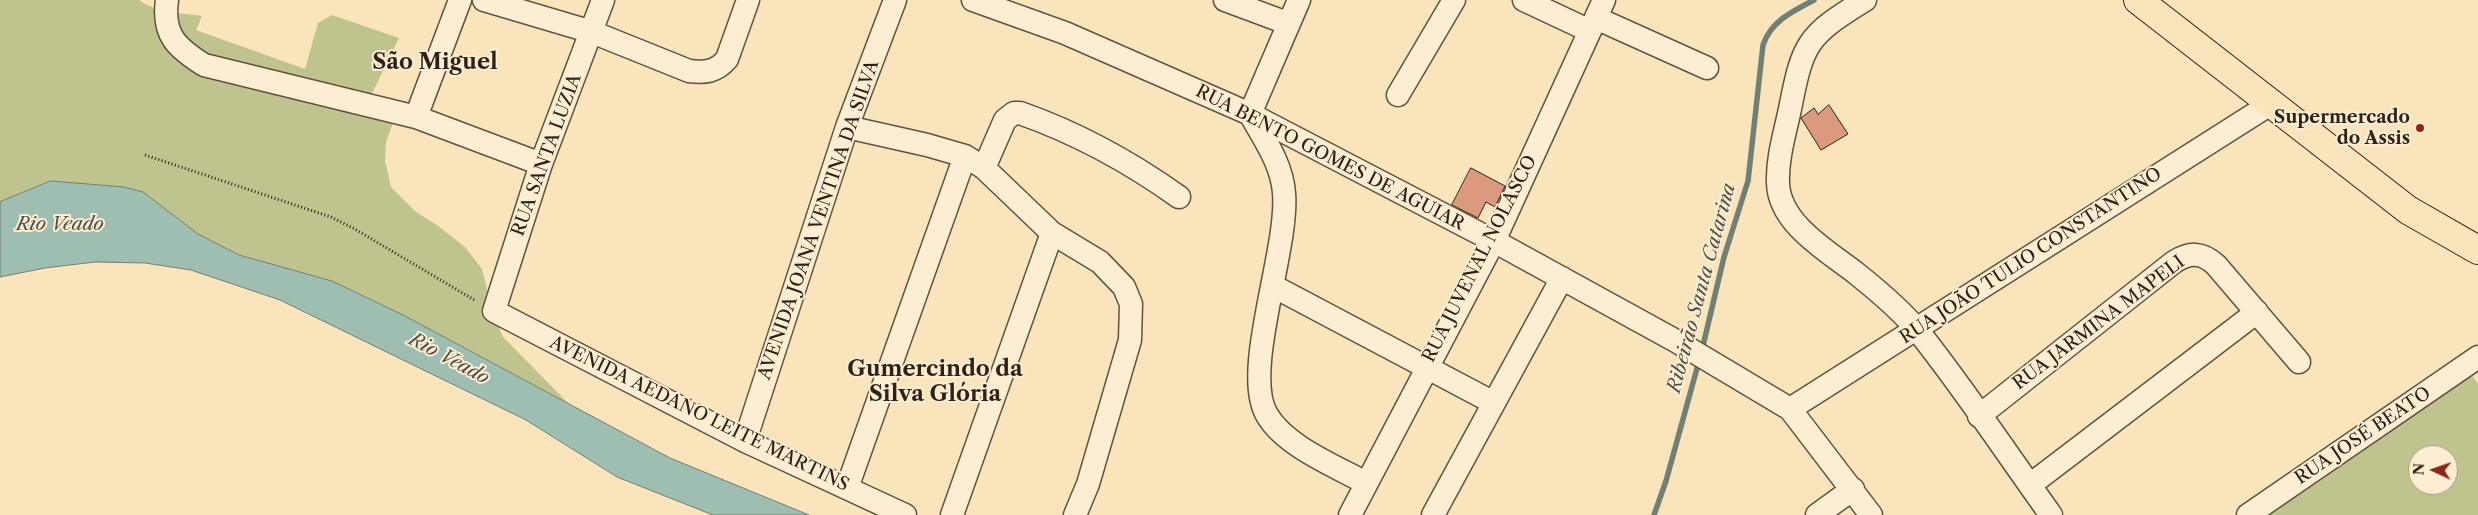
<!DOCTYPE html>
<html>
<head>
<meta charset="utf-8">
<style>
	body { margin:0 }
	#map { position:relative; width:2478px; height:515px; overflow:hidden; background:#fae4bb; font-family:"Libre Caslon Text",serif }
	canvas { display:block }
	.north { position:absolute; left:2408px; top:445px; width:50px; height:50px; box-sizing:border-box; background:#fcedd3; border:1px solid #aa9b87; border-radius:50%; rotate:273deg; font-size:14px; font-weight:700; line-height:20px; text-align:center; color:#2e2116 }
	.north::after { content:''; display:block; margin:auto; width:18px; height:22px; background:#8f2418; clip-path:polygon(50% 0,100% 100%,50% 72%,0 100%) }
</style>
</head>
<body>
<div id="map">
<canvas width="2478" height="515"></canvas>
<div class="north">N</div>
</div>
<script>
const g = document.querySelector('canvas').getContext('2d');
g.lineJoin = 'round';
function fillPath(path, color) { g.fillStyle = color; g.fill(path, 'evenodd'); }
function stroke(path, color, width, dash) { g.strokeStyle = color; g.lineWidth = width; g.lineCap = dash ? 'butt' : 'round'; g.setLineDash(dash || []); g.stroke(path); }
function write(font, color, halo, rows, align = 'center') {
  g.font = font + ' "Libre Caslon Text",serif'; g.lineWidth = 4; g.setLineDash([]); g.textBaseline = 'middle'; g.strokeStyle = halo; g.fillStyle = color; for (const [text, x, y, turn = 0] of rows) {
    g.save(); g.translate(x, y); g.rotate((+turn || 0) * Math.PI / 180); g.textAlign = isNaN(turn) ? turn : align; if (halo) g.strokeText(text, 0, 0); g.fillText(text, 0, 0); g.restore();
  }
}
const green = new Path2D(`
	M0 0H139C155 13 183 13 202 16L196 30 305 69 318 23 332 15 399 38 363 112 393 123 386 142 385 161 391 187 416 212 437 225 465 247 482 269 493 314 503 337 568 403 405 316 332 281 239 255 198 234 143 192 124 187 51 181 0 202Z
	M2471 374 2478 384V515H2266ZM2418 455H2448V485H2418Z`);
const water = new Path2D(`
	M51 181 124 187 143 192 198 234 239 255 332 281 405 316 670 458 809 515H713L617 477 526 420 280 300 191 270 145 263 95 262 45 268 0 277V202Z`);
const stream = new Path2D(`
	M1702 350 1724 257 1748 181 1763 45C1771 21 1793 11 1814 0
	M1654 515 1666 481 1699 361`);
const building = new Path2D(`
	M1829 105 1848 134 1821 150 1801 118 1814 108 1818 114Z
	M1471 168 1505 186 1495 207 1486 202 1478 218 1452 205Z`);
const path = new Path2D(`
	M145 155 331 217 353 228 476 301`);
const minor = new Path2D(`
	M167 0C162 35 177 48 204 65L416 117 541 164
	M484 0 592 32 689 71C705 73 716 72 727 59L748 0
	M603 0 541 164 494 311 745 441 905 515
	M973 0 1065 33 1250 114 1494 241 1676 341 1790 409 1871 515
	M1225 0 1287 23
	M1299 0 1250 114C1264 139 1282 164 1284 193 1289 249 1241 372 1267 415 1285 446 1335 466 1366 483
	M1524 0 1590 31
	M1865 0C1807 36 1803 42 1790 109 1785 133 1777 158 1778 183 1779 224 1829 252 1857 274 1877 290 1903 312 1918 331 1965 390 2007 454 2051 515
	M1596 18 1707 68
	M1398 95 1454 0
	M416 117 460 0
	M847 127 927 145 965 156 984 168 1052 233 1100 262 1124 287 1131 304 1130 340 1088 484 1075 515
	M984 168 1005 120 1014 113H1020C1077 133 1130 162 1179 197
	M1273 286 1494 403
	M1790 409 2272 103
	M1979 416 2174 262C2190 252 2202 252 2216 265L2299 362
	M745 441 847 127 895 0
	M2030 485 2257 312
	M847 488 965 156
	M952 515 1052 233
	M1350 515 1494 241 1604 0
	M1433 515 1562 278
	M1817 515 1853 489
	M2248 515 2478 357`);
const major = new Path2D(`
	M2138 0 2408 210 2478 250`);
const markers = [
	[2420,128,5,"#8f2418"]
];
const poiNames = [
	["Supermercado",2410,118],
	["do Assis",2410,139]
];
const streetNames = [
	["RUA SANTA LUZIA",547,155,-70],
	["RUA BENTO GOMES DE AGUIAR",1330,158,27],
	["AVENIDA JOANA VENTINA DA SILVA",819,220,-71],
	["RUA JOÃO TULIO CONSTANTINO",2031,256,-33],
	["RUA JUVENAL NOLASCO",1480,259,-63],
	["RUA JARMINA MAPELI",2099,323,-37],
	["AVENIDA AEDANO LEITE MARTINS",699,414,26],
	["RUA JOSÉ BEATO",2363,436,-34]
];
const waterNames = [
	["Rio Veado",60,225],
	["Ribeirão Santa Catarina",1702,288,-75],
	["Rio Veado",449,359,28]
];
const districtNames = [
	["São Miguel",435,63],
	["Gumercindo da",935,370],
	["Silva Glória",935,395]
];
fillPath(green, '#bfc48f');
fillPath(water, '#9ebeb2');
stroke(water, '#717f74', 1);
stroke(stream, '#717f74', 5.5);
fillPath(building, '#db9a7f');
stroke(building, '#2e2116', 1);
stroke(minor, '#61523f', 25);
stroke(major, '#2e2116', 30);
stroke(path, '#2e2116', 3, [1, 2.5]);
stroke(minor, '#fcedd3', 22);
stroke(major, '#fae4bb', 28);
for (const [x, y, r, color] of markers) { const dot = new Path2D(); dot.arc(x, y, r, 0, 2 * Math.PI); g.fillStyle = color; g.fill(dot); stroke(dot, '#fcedd3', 2); }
write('bold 18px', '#2e2116', '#fcedd3', poiNames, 'right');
write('18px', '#2e2116', '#fcedd3', streetNames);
write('italic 19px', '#505045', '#fcedd3', waterNames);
write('bold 22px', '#2e2116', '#fcedd3', districtNames);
</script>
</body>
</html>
